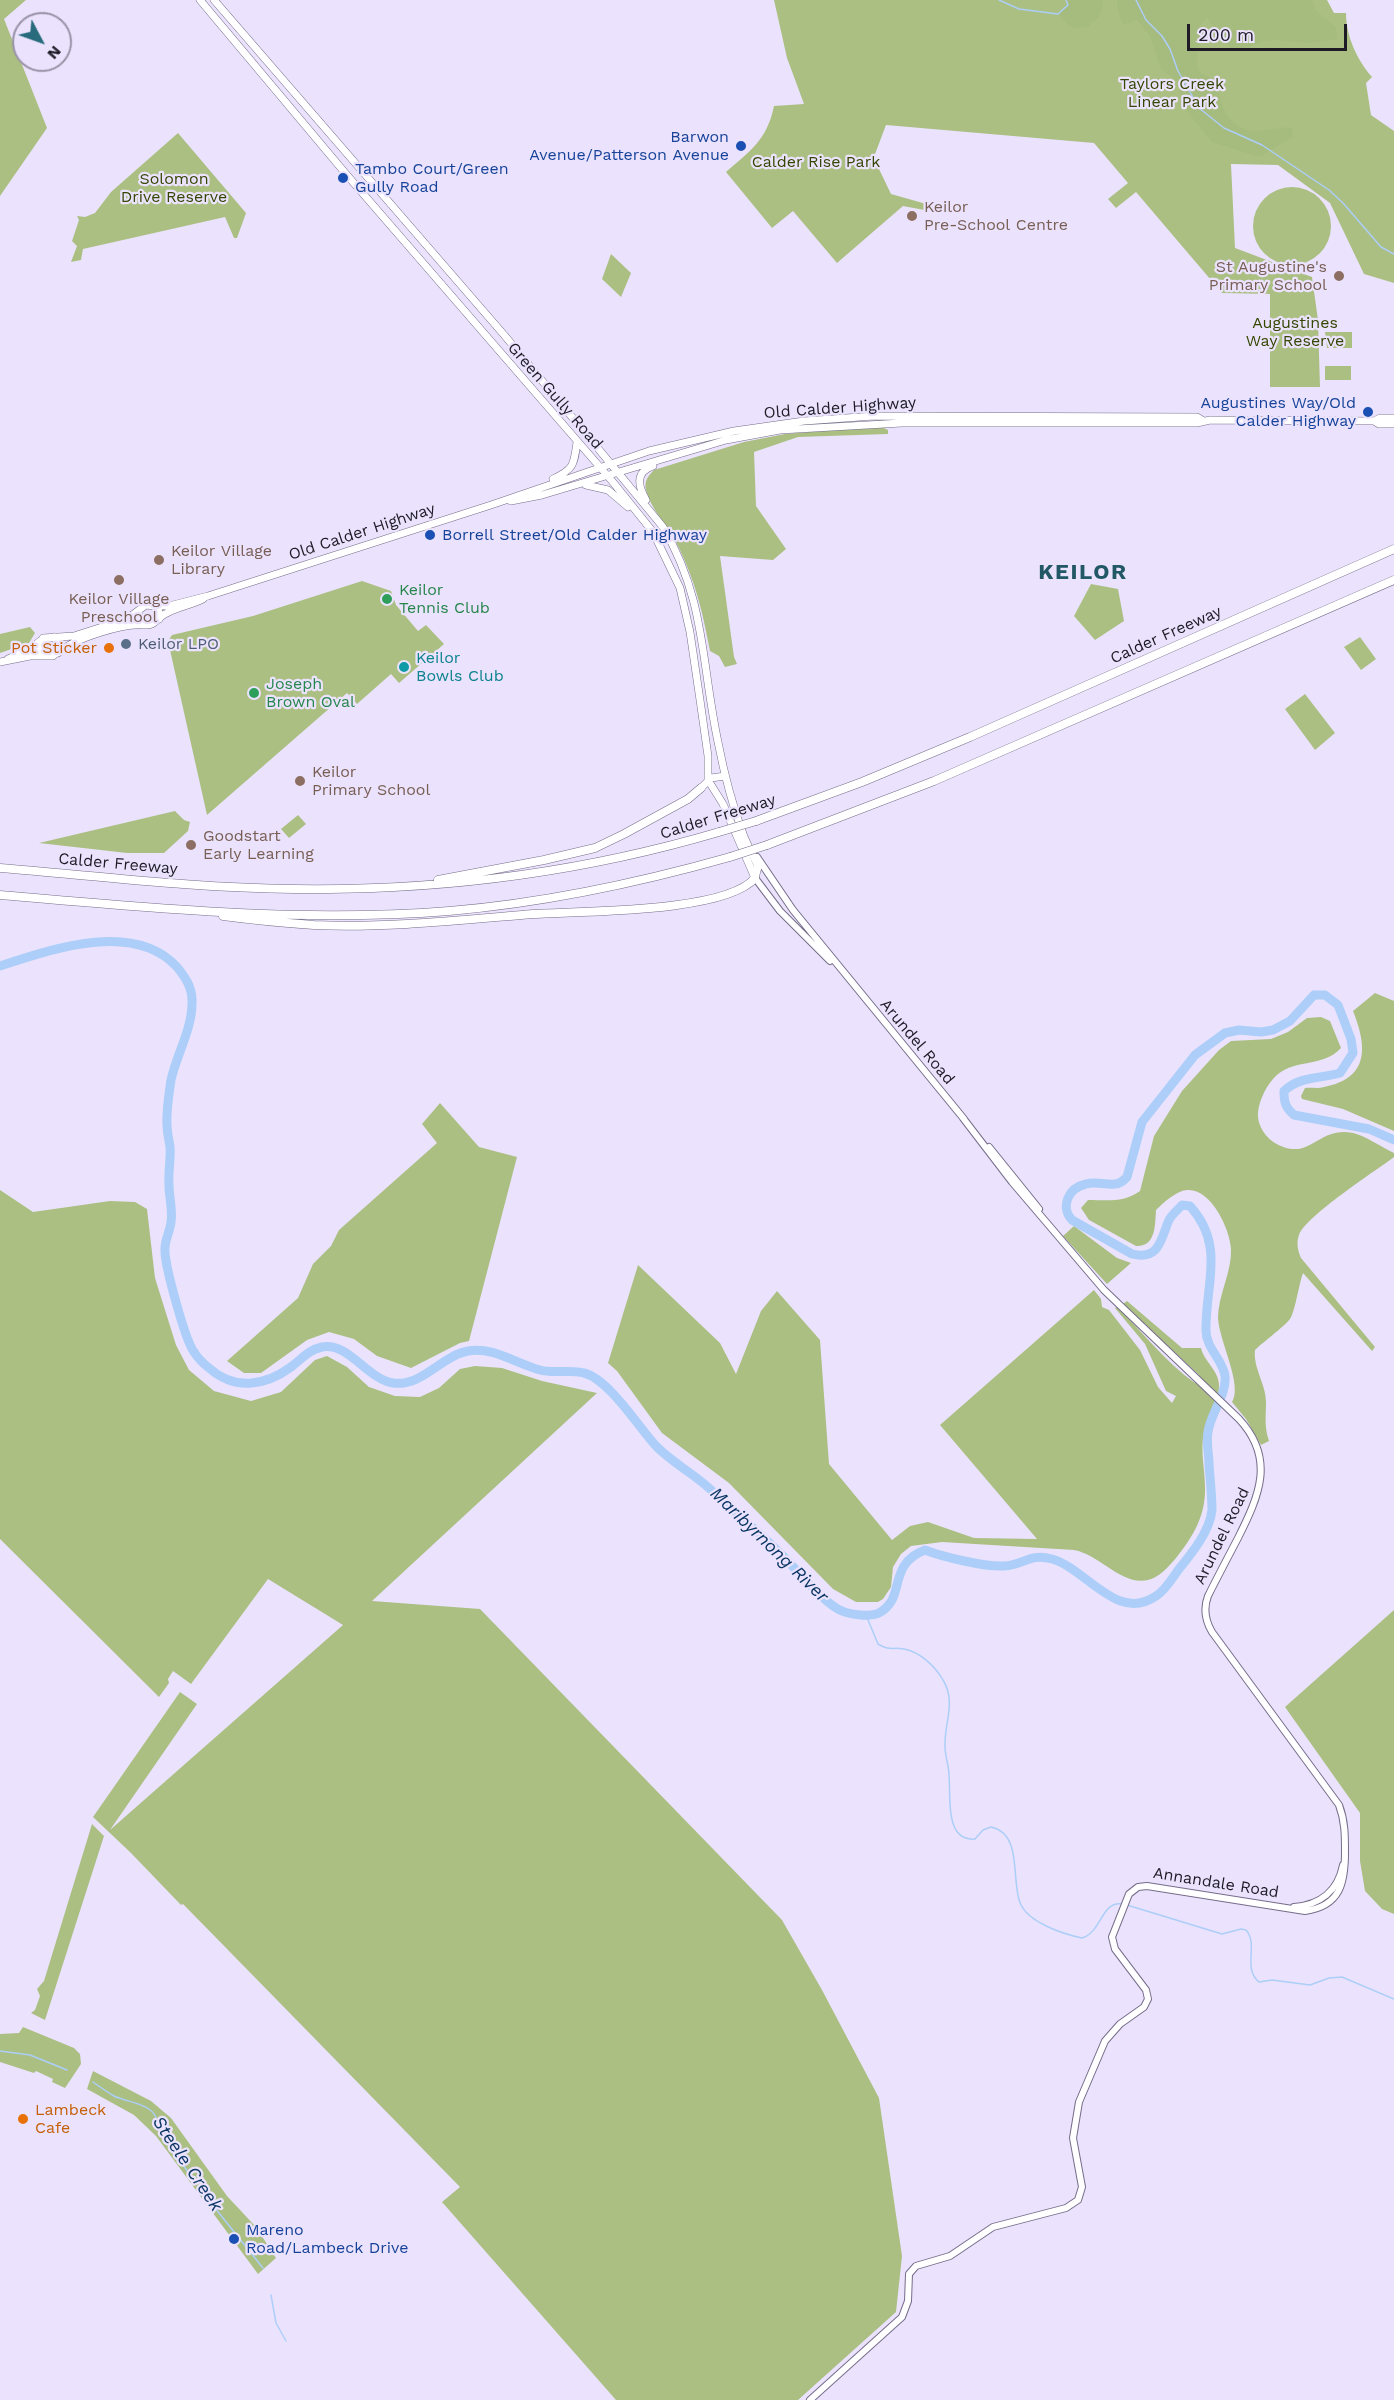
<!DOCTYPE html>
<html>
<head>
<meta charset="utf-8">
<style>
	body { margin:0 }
	#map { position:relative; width:1394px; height:2400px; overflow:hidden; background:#ebe3fd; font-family:"Work Sans",sans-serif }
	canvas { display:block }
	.north { position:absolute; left:12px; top:12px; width:60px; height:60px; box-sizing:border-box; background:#ebe3fd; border:2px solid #9993a7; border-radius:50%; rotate:131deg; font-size:16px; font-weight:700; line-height:24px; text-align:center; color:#1e1b26 }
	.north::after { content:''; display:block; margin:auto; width:21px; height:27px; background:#276b7c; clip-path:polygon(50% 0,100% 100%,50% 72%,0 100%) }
	.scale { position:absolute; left:1187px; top:24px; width:160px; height:27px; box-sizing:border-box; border:3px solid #1e1b26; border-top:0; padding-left:8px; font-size:18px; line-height:21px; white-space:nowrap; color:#1e1b26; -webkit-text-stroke:4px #ebe3fd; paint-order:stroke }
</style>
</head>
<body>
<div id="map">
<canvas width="1394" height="2400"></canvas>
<div class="north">N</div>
<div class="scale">200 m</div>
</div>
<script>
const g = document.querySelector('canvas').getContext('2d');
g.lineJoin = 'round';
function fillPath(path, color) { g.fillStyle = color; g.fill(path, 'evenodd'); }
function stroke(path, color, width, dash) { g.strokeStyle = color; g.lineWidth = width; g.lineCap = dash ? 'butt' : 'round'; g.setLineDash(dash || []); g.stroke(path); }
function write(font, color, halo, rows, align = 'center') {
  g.font = font + ' "Work Sans",sans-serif'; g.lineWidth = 4.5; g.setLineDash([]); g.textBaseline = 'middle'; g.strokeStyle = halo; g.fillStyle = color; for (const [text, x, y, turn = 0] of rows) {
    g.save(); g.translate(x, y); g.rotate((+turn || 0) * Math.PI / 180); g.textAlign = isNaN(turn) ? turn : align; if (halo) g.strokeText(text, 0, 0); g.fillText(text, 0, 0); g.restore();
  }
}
const green = new Path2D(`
	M0 0H26L4 19 47 128 0 196Z
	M774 0H1327L1334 13H1346C1346 36 1357 60 1372 77L1366 83 1371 115 1394 131V283L1364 274 1330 203 1278 165 1231 164 1235 248 1312 277 1318 320 1320 387H1270V294L1222 293 1136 192 1116 208 1108 199 1128 183 1094 143 886 125 872 162 879 169 891 194 937 207 935 212 903 206 837 263 793 211 772 228 726 172C751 150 767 140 774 106L804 104 787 58Z
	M178 133 246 213 237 238H234L225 217 83 249 81 260 71 262 77 246 72 241 79 220 77 216 85 217 95 213 111 192Z
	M1253 226a39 39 0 1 1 78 0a39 39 0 1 1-78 0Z
	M611 254 631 273 621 297 602 279Z
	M1325 332H1352V348H1327Z
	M1325 366H1351V380H1325Z
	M880 426 888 430V434L798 437 754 452 756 506 786 549 773 560 720 556 734 657 737 664 725 667 719 656 710 651C702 609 695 580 676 542 667 525 650 508 646 490 644 481 648 476 654 470L744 442 785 434Z
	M362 581 391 591 396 605 418 631 426 625 444 644 399 683 391 674 357 704 347 693 207 815 168 641 172 635 253 616Z
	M1091 584 1118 589 1124 621 1095 640 1074 616Z
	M30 627 35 633 29 643 0 653V634Z
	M1360 637 1376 659 1361 670 1344 647Z
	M1305 694 1335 733 1315 750 1285 709Z
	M175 811 184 820 190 822 188 831 164 853H127L39 843Z
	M298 815 306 824 289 838 281 829Z
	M1375 993 1394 1001V1131L1343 1109 1302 1099 1301 1096 1305 1088C1312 1087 1318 1089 1324 1087 1370 1078 1367 1046 1353 1011Z
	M1321 1017 1330 1021 1341 1048C1322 1069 1292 1057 1273 1079 1265 1088 1257 1105 1258 1117 1260 1136 1279 1150 1297 1149 1315 1147 1327 1127 1353 1133 1366 1136 1381 1147 1394 1153V1157C1374 1172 1306 1216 1299 1235 1296 1243 1298 1251 1301 1258L1375 1347 1372 1351 1303 1273C1299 1284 1295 1312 1290 1319 1284 1327 1263 1342 1255 1350 1253 1368 1266 1384 1266 1402 1266 1418 1264 1425 1269 1441L1261 1445 1246 1419 1232 1402C1243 1385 1219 1341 1218 1318 1218 1295 1232 1272 1231 1249 1230 1229 1211 1188 1187 1190 1176 1191 1163 1203 1156 1210 1155 1225 1156 1247 1136 1246L1089 1220 1081 1208 1088 1200C1108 1200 1123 1203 1140 1191L1154 1136 1182 1091 1219 1050 1231 1041 1271 1039 1288 1032 1307 1018Z
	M440 1103 479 1147 517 1157 469 1341 460 1343 411 1368 377 1356 354 1339 329 1332 307 1340 261 1373H244L227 1361 298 1298 313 1264 331 1246 339 1230 437 1143 422 1124Z
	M0 1190 33 1212 110 1201 135 1202 147 1209 155 1278 176 1345 189 1370 214 1391 251 1401 281 1392 315 1360 327 1356 347 1367 369 1387 395 1396 420 1397 439 1388 460 1369 475 1366 502 1368 542 1381 597 1393 372 1601 480 1609 782 1920 822 1990 879 2098 902 2256 896 2312 798 2400H616L442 2202 460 2187 183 1904 181 1905 131 1853 93 1817 180 1692 197 1704 110 1830 343 1625 268 1579 191 1684 173 1671 168 1679 169 1683 159 1697 0 1539Z
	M1074 1226 1117 1258 1131 1263 1107 1284 1063 1236Z
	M638 1265 720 1343 736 1374 761 1311 777 1291 820 1340 829 1464 892 1540 910 1526 928 1522 974 1538 1037 1539 940 1425 1094 1290 1101 1299 1102 1307 1109 1310 1140 1350 1158 1387 1172 1403 1176 1396 1166 1391 1145 1344 1115 1308 1117 1307C1143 1332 1165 1362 1195 1383L1199 1375 1125 1306 1123 1304 1127 1301 1182 1348H1201C1204 1361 1218 1370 1219 1384 1220 1400 1207 1417 1204 1432 1200 1451 1205 1469 1205 1487 1206 1515 1193 1537 1176 1558 1169 1566 1159 1578 1148 1580 1121 1586 1101 1555 1074 1550L942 1542 911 1546 901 1554 893 1567 891 1587 883 1599 878 1602H856L833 1589 729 1483 662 1433 617 1371 608 1363Z
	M1394 1610V1914L1382 1909 1365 1891 1360 1861V1813L1285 1707Z
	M92 1824 104 1836 45 2020 31 2013 35 2010 40 1996 37 1989 44 1981Z
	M23 2027 74 2048 80 2054 81 2064 65 2088 52 2082 53 2079 36 2071 34 2073 0 2062V2034L19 2033Z
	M93 2071 151 2101 171 2118 227 2196 256 2227 276 2258 258 2274 156 2136 134 2115 87 2089Z`);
const forest = new Path2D(`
	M1066 0H1103L1100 16 1087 27 1076 28 1069 26 1058 14 1068 5Z
	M1117 0H1312L1316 11 1336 27 1337 39 1310 43 1275 40 1260 42 1240 51 1232 49 1207 18 1200 25 1202 41 1198 48 1197 65 1200 73 1219 81C1217 103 1229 129 1253 131 1266 132 1279 126 1292 128L1293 137 1261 156H1256L1212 142 1205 134 1184 107 1177 81 1161 69 1150 36 1137 20 1123 25 1117 8Z`);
const stream = new Path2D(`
	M999 0 1019 9 1058 14 1068 5 1066 0
	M1136 0 1146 20 1162 36 1170 49 1178 71 1199 108 1224 128 1262 145 1329 190 1343 203 1381 247 1394 254
	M866 1615 878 1644C889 1651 893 1647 904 1649 920 1652 935 1666 943 1680 956 1701 945 1722 945 1743 944 1754 949 1765 949 1775 951 1795 944 1842 975 1839L983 1830 991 1827C1024 1834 1010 1883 1021 1905 1030 1923 1063 1934 1082 1938 1102 1932 1101 1901 1122 1904
	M1127 1905 1222 1934 1241 1929 1246 1930C1259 1945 1242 1968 1259 1982L1272 1980 1310 1985 1329 1978 1342 1977 1394 1999
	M0 2051 30 2055 67 2070
	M93 2082C100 2087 107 2092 114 2096 131 2104 158 2103 158 2127L174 2138 183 2165 191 2176 203 2183 211 2193 215 2208 263 2268
	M271 2295 276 2323 286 2341`);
const river = new Path2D(`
	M0 966C52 949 134 920 177 967 185 977 192 987 192 1000 193 1028 177 1053 171 1080 169 1094 166 1111 167 1125 167 1132 169 1140 170 1147 171 1159 168 1172 169 1185 169 1197 173 1210 171 1222 170 1232 164 1241 165 1251 165 1266 185 1340 194 1352 197 1357 204 1364 209 1368 235 1391 265 1386 291 1367 302 1359 308 1350 322 1347 349 1342 367 1379 393 1383 422 1387 441 1356 468 1351 492 1346 517 1364 540 1370 554 1374 570 1369 584 1373 609 1379 639 1428 657 1447 673 1463 694 1474 710 1489 734 1511 759 1532 782 1555 797 1570 824 1604 842 1611 851 1615 870 1617 879 1613 907 1598 886 1565 925 1550 943 1557 985 1567 1004 1566 1024 1565 1029 1553 1052 1559 1087 1569 1117 1623 1156 1596 1165 1591 1173 1577 1179 1569 1192 1553 1210 1531 1212 1510 1212 1495 1210 1479 1209 1464 1209 1454 1206 1443 1208 1432 1210 1414 1227 1395 1225 1376 1223 1360 1206 1348 1206 1331 1205 1284 1226 1246 1190 1206L1182 1205C1178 1210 1172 1214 1169 1220 1161 1238 1160 1261 1132 1254L1072 1220C1060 1207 1068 1188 1086 1184 1095 1181 1105 1185 1115 1184 1120 1184 1123 1181 1127 1177L1142 1122 1195 1055 1225 1033 1239 1030 1261 1032 1273 1030 1290 1021 1314 995H1325L1338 1005 1351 1039 1353 1053 1340 1073C1319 1079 1300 1076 1284 1091 1284 1102 1285 1107 1294 1115L1369 1129 1394 1140`);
const secondary = new Path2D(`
	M757 857 793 910 964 1119
	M755 878 780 911 830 961
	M989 1147 1039 1209
	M1294 1907C1320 1905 1338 1891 1343 1865
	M810 2400 902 2317 908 2301 909 2274 916 2266 950 2256 993 2227 1066 2208 1078 2200 1082 2187 1073 2138 1079 2102 1105 2041 1120 2024 1144 2007 1148 1999 1146 1990 1115 1949 1112 1937 1129 1894 1138 1887 1147 1886 1305 1911C1341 1906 1345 1882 1345 1852 1345 1835 1345 1821 1339 1805L1212 1632C1205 1620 1203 1609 1208 1596 1218 1576 1228 1557 1238 1538 1259 1496 1276 1459 1239 1419L1104 1290 1012 1182 963 1118`);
const primary = new Path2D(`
	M200 0 346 174 612 481 653 532 680 588 690 632 700 700 708 756V780L723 804 755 878
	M214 0 505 336 663 527C706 600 701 663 718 742 724 773 732 804 743 834 747 845 754 856 758 867L755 878
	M1374 421 1380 418H1394
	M553 479C574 469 574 465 577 442
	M586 485 608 490 628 507
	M646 500C638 486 635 472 653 466
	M511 501 542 495 726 440 780 430 902 423H1197L1210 420 1374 421 1379 424H1394
	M155 606H169L208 596 491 505 649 451 734 431 804 421 874 416 1197 417 1202 420
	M159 619V612L155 606 146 605 139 610V618L144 625C155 626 156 619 165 614 177 607 192 605 203 599
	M54 637 59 643V650L53 656H44L39 647 43 638 74 636 127 619 139 610
	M58 653C73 639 123 623 144 625
	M8 659 30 649 40 641
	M0 662 30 656H44
	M701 788 711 778 725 776`);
const highway = new Path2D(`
	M756 821 862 782 970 737 1394 549
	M767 845 934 781 1394 580
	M0 868C98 876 196 888 294 889 438 891 580 873 719 832
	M438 880 544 860 595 848 624 834 688 799 701 788
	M0 895C149 908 299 923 449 911 544 903 638 883 730 857
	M223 916C254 920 284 923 314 925 387 928 460 920 533 914 579 911 726 913 755 878`);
const highwayBridge = new Path2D(`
	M719 832 756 821
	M730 857 767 845`);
const markers = [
	[741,146,6,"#1a4fb4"],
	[343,178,6,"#1a4fb4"],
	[912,216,6,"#8d6e63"],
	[1339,276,6,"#8d6e63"],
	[1368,412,6,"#1a4fb4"],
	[430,535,6,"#1a4fb4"],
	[159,560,6,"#8d6e63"],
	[119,580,6,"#8d6e63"],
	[387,599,6,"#2e9e5b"],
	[126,644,6,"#5c6f8a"],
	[109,648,6,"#e8710a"],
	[404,667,6,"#0f9aa8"],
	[254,693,6,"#2e9e5b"],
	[300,781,6,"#8d6e63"],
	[191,845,6,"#8d6e63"],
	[23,2119,6,"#e8710a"],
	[234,2239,6,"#1a4fb4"]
];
const parkNames = [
	["Taylors Creek",1172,84],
	["Linear Park",1172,102],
	["Calder Rise Park",816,162],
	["Solomon",174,179],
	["Drive Reserve",174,197],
	["Augustines",1295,323],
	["Way Reserve",1295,341]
];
const transitNames = [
	["Barwon",729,137,"right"],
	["Avenue/Patterson Avenue",729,155,"right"],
	["Tambo Court/Green",355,169],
	["Gully Road",355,187],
	["Augustines Way/Old",1356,403,"right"],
	["Calder Highway",1356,421,"right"],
	["Borrell Street/Old Calder Highway",442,535],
	["Mareno",246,2230],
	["Road/Lambeck Drive",246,2248]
];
const educationNames = [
	["Keilor",924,207],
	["Pre-School Centre",924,225],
	["St Augustine's",1327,267,"right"],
	["Primary School",1327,285,"right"],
	["Keilor Village",171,551],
	["Library",171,569],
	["Keilor Village",119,599,"center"],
	["Preschool",119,617,"center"],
	["Keilor",312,772],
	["Primary School",312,790],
	["Goodstart",203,836],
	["Early Learning",203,854]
];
const streetNames = [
	["Green Gully Road",555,396,49],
	["Old Calder Highway",840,408,-4],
	["Old Calder Highway",362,532,-18],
	["Calder Freeway",1166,635,-24],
	["Calder Freeway",718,817,-17],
	["Calder Freeway",118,864,5],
	["Arundel Road",917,1042,50],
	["Arundel Road",1222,1536,-64],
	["Annandale Road",1216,1883,9]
];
const leisureNames = [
	["Keilor",399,590],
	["Tennis Club",399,608],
	["Joseph",266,684],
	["Brown Oval",266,702]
];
const serviceNames = [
	["Keilor LPO",138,644]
];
const foodNames = [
	["Pot Sticker",97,648],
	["Lambeck",35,2110,"left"],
	["Cafe",35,2128,"left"]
];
const cultureNames = [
	["Keilor",416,658],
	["Bowls Club",416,676]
];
const waterNames = [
	["Maribyrnong River",769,1545,44],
	["Steele Creek",187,2164,56]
];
const districtNames = [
	["KEILOR",1083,573]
];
fillPath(green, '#abbf83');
fillPath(forest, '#a6bb7e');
stroke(stream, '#accef8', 1.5);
stroke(river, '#accef8', 9);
stroke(secondary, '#766d8a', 8);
stroke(primary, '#766d8a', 8);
stroke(highway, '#766d8a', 9);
stroke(secondary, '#fff', 6);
stroke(primary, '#fff', 7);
stroke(highway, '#fff', 8);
stroke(highwayBridge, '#766d8a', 9, []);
stroke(highwayBridge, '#fff', 8);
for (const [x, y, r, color] of markers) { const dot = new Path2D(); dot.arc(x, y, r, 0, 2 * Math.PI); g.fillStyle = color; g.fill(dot); stroke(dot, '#ebe3fd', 2); }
write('16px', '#354600', '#ebe3fd', parkNames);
write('16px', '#164399', '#ebe3fd', transitNames, 'left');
write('16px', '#785e54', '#ebe3fd', educationNames, 'left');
write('16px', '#1e1b26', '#ebe3fd', streetNames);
write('16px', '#27864d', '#ebe3fd', leisureNames, 'left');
write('16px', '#4e5e75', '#ebe3fd', serviceNames, 'left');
write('16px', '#c56008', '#ebe3fd', foodNames, 'right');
write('16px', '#0d838f', '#ebe3fd', cultureNames, 'left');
write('italic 18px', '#0b3664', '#ebe3fd', waterNames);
g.letterSpacing = '1.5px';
write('bold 22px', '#225765', '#ebe3fd', districtNames);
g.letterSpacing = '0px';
</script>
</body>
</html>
